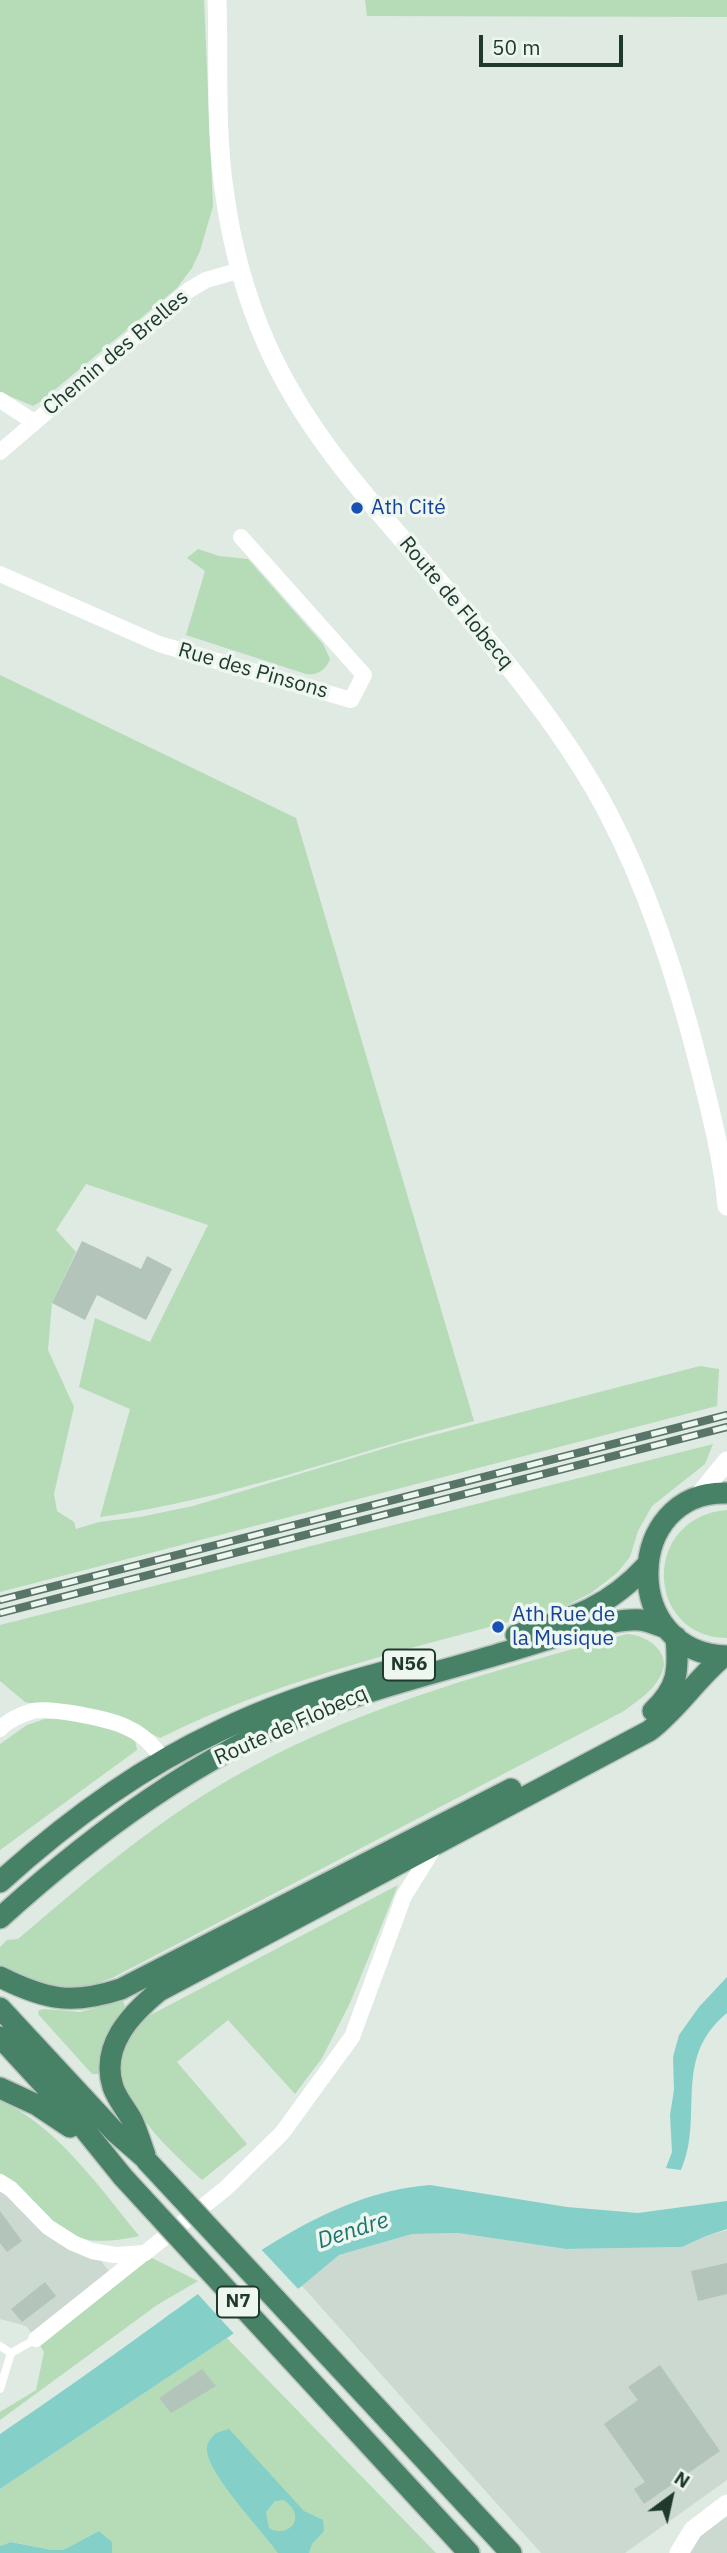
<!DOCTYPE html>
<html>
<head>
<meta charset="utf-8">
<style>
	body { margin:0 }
	#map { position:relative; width:727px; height:2553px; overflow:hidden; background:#deeae2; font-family:"IBM Plex Sans",sans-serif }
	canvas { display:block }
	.north { position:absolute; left:636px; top:2462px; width:70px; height:70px; -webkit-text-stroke:5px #eef6f0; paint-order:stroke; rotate:33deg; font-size:19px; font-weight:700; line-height:28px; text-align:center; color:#1f392c }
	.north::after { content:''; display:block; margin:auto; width:24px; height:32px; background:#1f392c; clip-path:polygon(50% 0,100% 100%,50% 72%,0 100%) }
	.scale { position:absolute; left:479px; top:35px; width:144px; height:32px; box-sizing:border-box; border:4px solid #1f392c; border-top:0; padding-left:9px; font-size:21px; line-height:24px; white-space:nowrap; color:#1f392c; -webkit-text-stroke:5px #eef6f0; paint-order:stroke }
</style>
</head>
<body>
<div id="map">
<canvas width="727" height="2553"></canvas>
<div class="north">N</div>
<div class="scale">50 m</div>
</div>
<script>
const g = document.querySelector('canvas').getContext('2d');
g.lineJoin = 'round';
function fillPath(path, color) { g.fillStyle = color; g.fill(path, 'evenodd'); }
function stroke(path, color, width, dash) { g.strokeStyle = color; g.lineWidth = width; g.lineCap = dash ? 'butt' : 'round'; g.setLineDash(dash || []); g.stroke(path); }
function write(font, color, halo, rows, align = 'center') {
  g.font = font + ' "IBM Plex Sans",sans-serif'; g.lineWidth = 7; g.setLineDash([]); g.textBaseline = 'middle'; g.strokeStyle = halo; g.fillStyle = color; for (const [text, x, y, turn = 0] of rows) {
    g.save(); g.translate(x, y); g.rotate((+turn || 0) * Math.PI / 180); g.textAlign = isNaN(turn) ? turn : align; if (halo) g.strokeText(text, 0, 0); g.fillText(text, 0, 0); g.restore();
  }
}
const built = new Path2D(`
	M0 2182 97 2256 114 2277 36 2339 26 2326 0 2319Z
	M727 2230V2480L625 2553H541L302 2286 339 2255 412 2234 458 2233 566 2249 682 2247 706 2236Z
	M727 2504V2553H679Z`);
const green = new Path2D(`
	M0 0H204L213 206 200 251 192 268 177 288 40 402 33 406 0 392Z
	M365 0H727V17L367 16Z
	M198 549 219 556 248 559 323 644 330 659C326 670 317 676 306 674L186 635 205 571 187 558Z
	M0 675 296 818 474 1421C350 1453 228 1500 100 1517L130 1409 79 1387 95 1318 150 1342 208 1225 86 1184 56 1230 76 1252 52 1303 48 1350 74 1407 54 1494 57 1511 74 1522 76 1529 99 1522 140 1517 193 1506 399 1444 700 1366 719 1369 717 1406 0 1592Z
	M713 1444 705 1464 652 1506 638 1531 630 1557 617 1573 591 1593 563 1607C427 1645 287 1675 160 1738L130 1723 25 1702 0 1681V1625Z
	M727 1510V1638C645 1637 641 1517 727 1510Z
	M627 1634C648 1635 674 1654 660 1677 652 1692 637 1701 624 1711L112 1978C102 1981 90 1988 80 1990 53 1994 22 1978 0 1965V1947L7 1940 18 1939C91 1877 163 1815 248 1769 366 1704 498 1670 627 1634Z
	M45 1719C80 1719 105 1722 135 1740L137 1750 0 1850V1744L27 1725Z
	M398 1885 350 2003 322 2058 295 2094 228 2020 177 2062 247 2144 202 2180C170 2150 108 2097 124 2047 127 2038 135 2028 141 2020Z
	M123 2001 125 2006 106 2040 103 2067 98 2074H92L38 2014 39 2010 45 2009 80 2012Z
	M0 2101C53 2122 103 2191 139 2236 78 2249 67 2236 24 2196 16 2188 9 2180 0 2174Z
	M146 2255 198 2281 157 2305 0 2420V2412L36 2390 44 2352 36 2339Z
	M227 2338 436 2553H112V2542L99 2531 63 2550H52L12 2542 0 2546V2489Z`);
const water = new Path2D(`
	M727 1977V2013C671 2059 705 2116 681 2170L666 2168 672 2152 670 2115 674 2090 673 2057 679 2035 699 2007Z
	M430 2185 567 2207 638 2213 727 2201V2229L706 2236 682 2247 566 2249 458 2233 412 2234 339 2255 302 2286 227 2338 0 2489V2434C55 2397 108 2359 162 2320 242 2263 328 2193 430 2185Z
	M229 2429 304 2511 323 2520 324 2531 312 2544 309 2553H278C263 2531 204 2471 207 2447 208 2441 212 2437 216 2433ZM284 2500C310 2520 285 2539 269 2528L266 2512 275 2501Z
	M99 2531 112 2542V2553H0V2546L11 2542 52 2550H63Z`);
const pier = new Path2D(`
	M259 2247 300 2291 236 2336 196 2292Z`);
const building = new Path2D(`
	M82 1241 141 1269 147 1256 172 1269 146 1320 97 1295 85 1320 52 1303Z
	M0 2211 22 2241 7 2252 0 2243Z
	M727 2263V2294L698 2301 691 2271Z
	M45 2282 56 2296 22 2322 11 2309Z
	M660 2365 720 2451 644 2504 634 2489 645 2482 604 2424 638 2400 628 2387Z
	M202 2369 216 2386 171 2413 159 2398Z`);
const service = new Path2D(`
	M0 2346 11 2353
	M0 2389 11 2353 36 2339`);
const minor = new Path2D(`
	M0 400 34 422
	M0 452 189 290 206 280 241 270
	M0 574 159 644 351 700 364 675 241 537
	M0 1729C7 1721 22 1714 33 1711 51 1707 111 1719 128 1728 144 1735 154 1747 164 1760
	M0 2182 11 2189 48 2227 73 2243 92 2251 115 2255 145 2253 226 2188 282 2133 352 2037 404 1896 435 1846
	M36 2339 144 2253`);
const tertiary = new Path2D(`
	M217 0C219 62 215 127 224 189 231 242 245 296 267 345 313 449 396 528 467 615 519 678 570 741 608 813 651 895 679 984 701 1073 712 1117 723 1161 727 1206
	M697 1498 727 1461
	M679 2553 693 2530 727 2504`);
const trunk = new Path2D(`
	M727 1493C623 1490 620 1654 727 1656
	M516 1635C571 1618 607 1609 647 1565
	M653 1711C678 1688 679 1670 676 1637
	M0 1882C65 1823 140 1768 219 1731 272 1705 328 1687 384 1672
	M0 1918C94 1833 199 1755 318 1709 380 1686 443 1671 506 1652 538 1643 611 1617 640 1620 649 1621 658 1625 666 1628
	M0 1977C46 2000 72 2005 121 1989L511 1789
	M0 2008 115 2132 146 2159
	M0 2037 81 2125 123 2177
	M0 2088 37 2105 70 2127
	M147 2161C142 2147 138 2133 132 2120 126 2109 117 2099 113 2087 100 2046 131 2014 159 1991L649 1731C678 1709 696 1679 724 1656
	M376 2407 511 2553
	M353 2427 469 2553`);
const rail = new Path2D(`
	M0 1600 727 1415
	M0 1613 727 1427`);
const trunkBridge = new Path2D(`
	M147 2161 376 2407
	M123 2177 353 2427`);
const markers = [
	[357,508,7,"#1a4fb4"],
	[498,1627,7,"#1a4fb4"]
];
const shields = [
	[409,1665,52],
	[238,2302,42]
];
const shieldNames = [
	["N56",409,1665],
	["N7",238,2302]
];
const streetNames = [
	["Chemin des Brelles",116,353,-40],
	["Route de Flobecq",456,603,50],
	["Rue des Pinsons",253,671,16],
	["Route de Flobecq",291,1726,-24]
];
const transitNames = [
	["Ath Cité",371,508],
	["Ath Rue de",512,1615],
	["la Musique",512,1639]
];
const waterNames = [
	["Dendre",353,2231,-18]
];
fillPath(built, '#ccd9d0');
fillPath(green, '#b6dbb7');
fillPath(water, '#85cfc9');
fillPath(pier, '#deeae2');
fillPath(building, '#b3c4ba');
stroke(trunk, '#bcc4c0', 24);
stroke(service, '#fff', 8);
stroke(minor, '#fff', 16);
stroke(tertiary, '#fff', 19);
stroke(trunk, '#478266', 21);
stroke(rail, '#597567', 8);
stroke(rail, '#eef6f0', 5, [16]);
stroke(trunkBridge, '#bcc4c0', 24, []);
stroke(trunkBridge, '#478266', 21);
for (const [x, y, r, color] of markers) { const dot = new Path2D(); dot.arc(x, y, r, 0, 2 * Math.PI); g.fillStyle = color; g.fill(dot); stroke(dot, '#eef6f0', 2.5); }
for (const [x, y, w] of shields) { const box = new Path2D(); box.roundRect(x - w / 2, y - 15.5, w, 31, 5); g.fillStyle = '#eef6f0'; g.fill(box); stroke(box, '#1f392c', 2); }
write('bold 19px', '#1f392c', null, shieldNames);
write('21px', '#1f392c', '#eef6f0', streetNames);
write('21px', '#164399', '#eef6f0', transitNames, 'left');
write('italic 23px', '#1b746d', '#eef6f0', waterNames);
</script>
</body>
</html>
